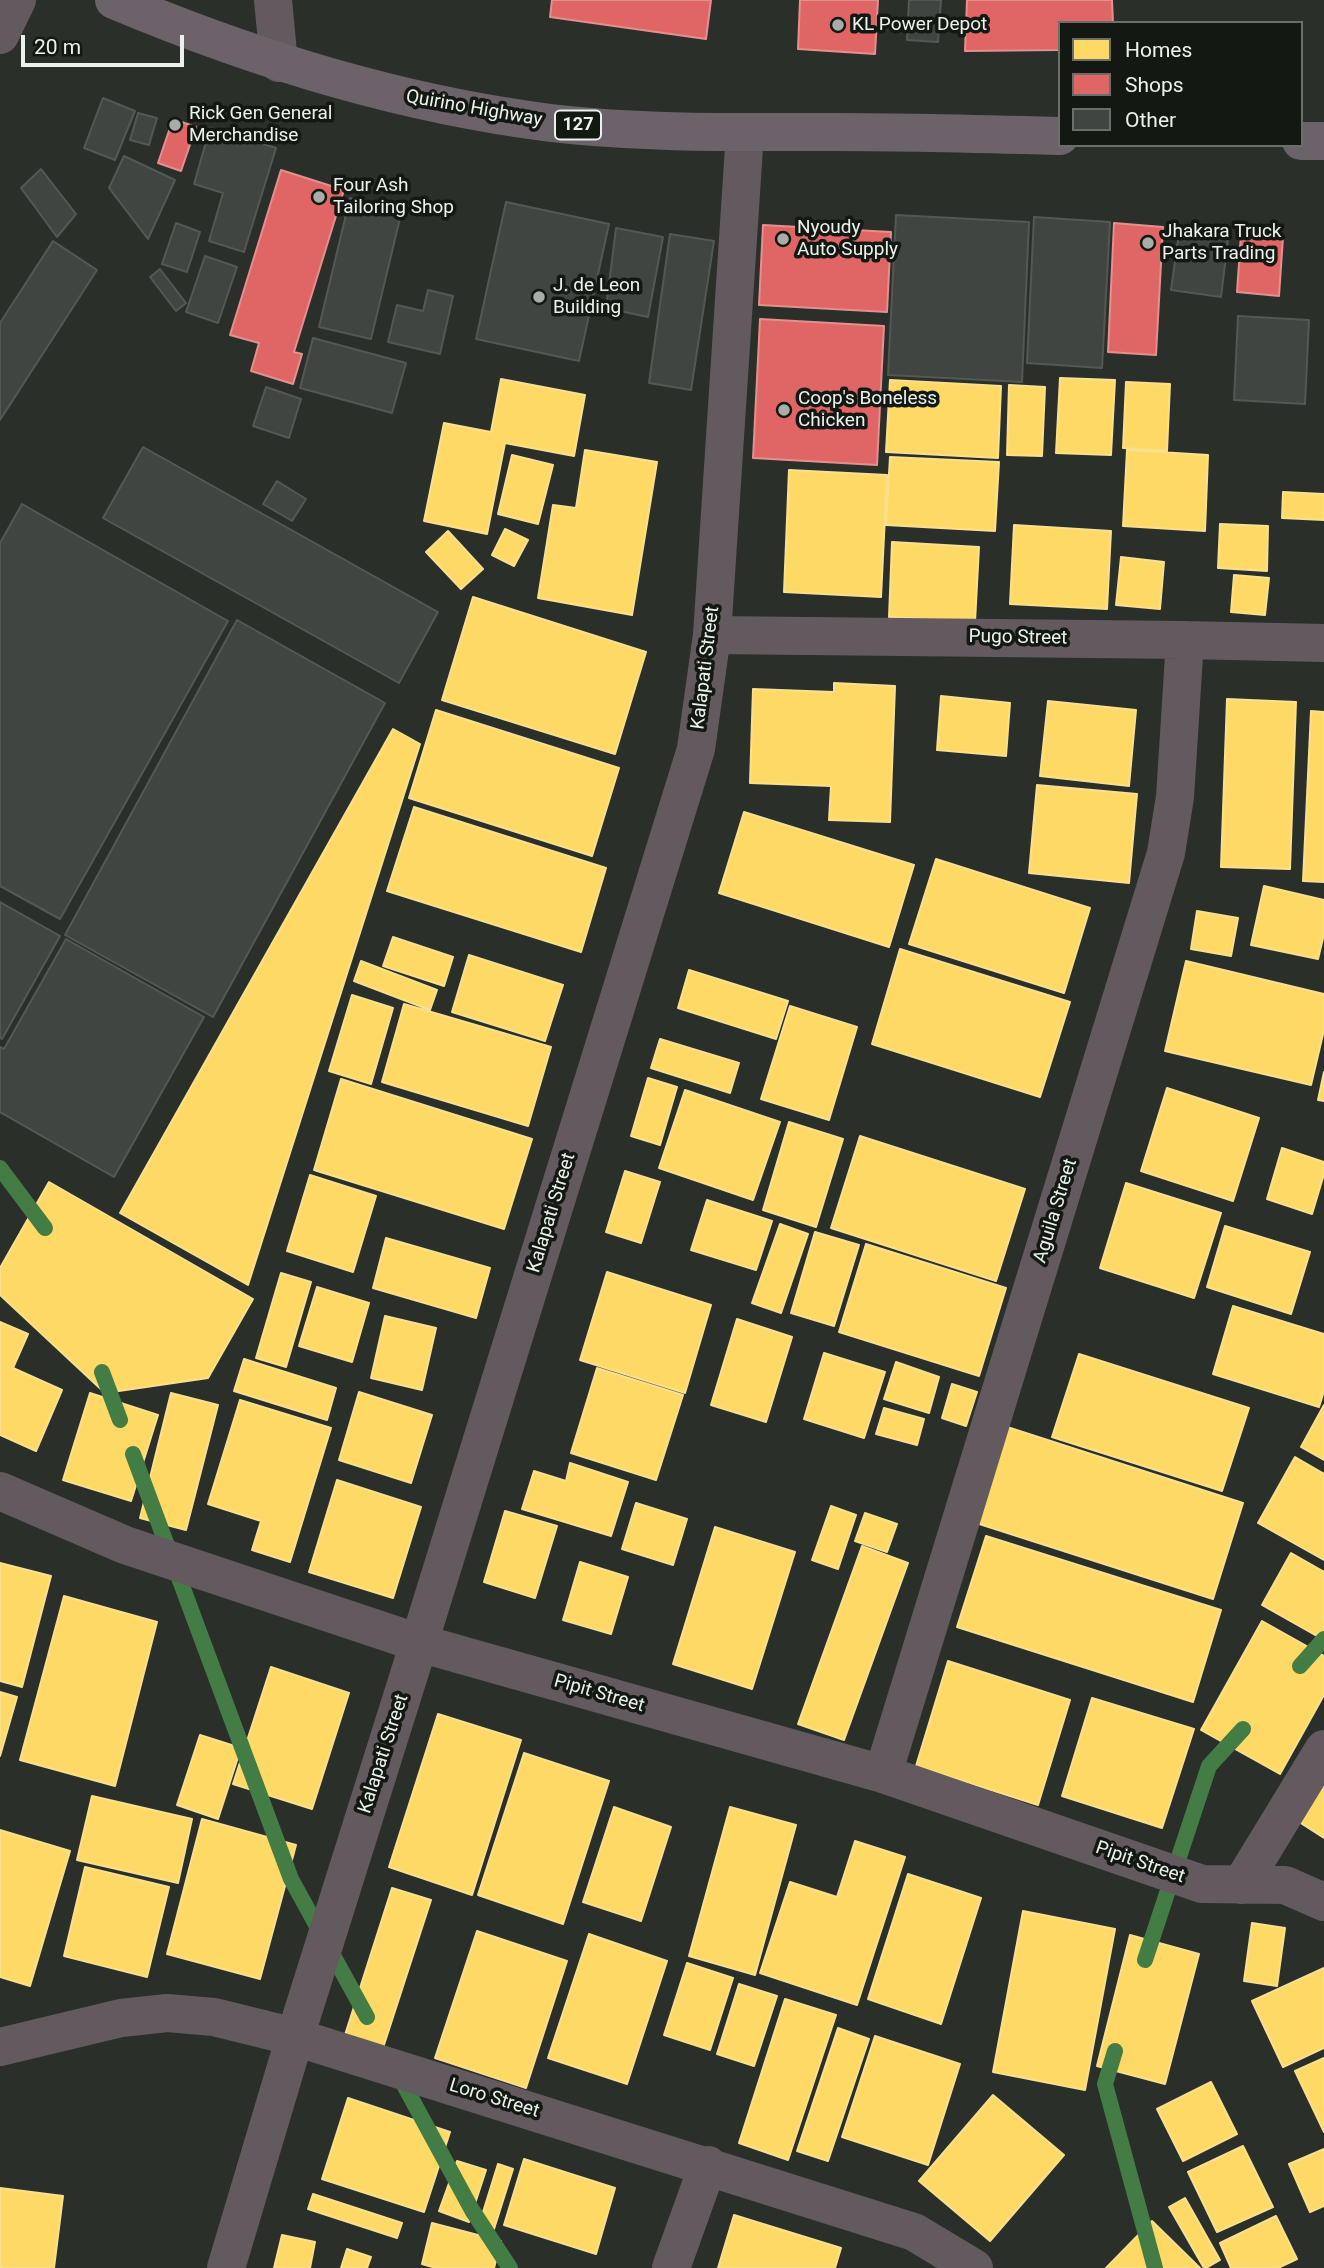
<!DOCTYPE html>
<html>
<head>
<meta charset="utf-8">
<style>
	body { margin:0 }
	#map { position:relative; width:1324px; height:2268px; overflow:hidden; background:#2a2f2a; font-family:Roboto,sans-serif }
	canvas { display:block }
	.legend { position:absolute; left:1058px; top:21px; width:245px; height:126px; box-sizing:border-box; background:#131813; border:2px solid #696f69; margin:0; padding:9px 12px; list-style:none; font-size:21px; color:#ebf2eb }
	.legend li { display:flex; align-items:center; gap:14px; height:35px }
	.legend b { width:35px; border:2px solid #696f69 }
	.scale { position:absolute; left:21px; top:35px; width:163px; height:32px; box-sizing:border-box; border:4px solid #ebf2eb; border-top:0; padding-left:9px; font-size:21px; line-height:24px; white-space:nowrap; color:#ebf2eb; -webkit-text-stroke:5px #131813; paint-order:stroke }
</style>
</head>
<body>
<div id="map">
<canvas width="1324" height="2268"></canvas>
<ul class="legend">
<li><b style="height:19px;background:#ffd966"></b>Homes</li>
<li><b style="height:19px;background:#e06666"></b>Shops</li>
<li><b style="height:19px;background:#414541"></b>Other</li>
</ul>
<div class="scale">20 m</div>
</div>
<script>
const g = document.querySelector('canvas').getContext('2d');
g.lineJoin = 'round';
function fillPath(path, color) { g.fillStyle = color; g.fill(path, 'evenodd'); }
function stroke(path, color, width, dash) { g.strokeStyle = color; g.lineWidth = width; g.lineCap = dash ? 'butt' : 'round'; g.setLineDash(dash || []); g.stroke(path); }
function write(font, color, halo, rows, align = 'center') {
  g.font = font + ' Roboto,sans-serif'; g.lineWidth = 7; g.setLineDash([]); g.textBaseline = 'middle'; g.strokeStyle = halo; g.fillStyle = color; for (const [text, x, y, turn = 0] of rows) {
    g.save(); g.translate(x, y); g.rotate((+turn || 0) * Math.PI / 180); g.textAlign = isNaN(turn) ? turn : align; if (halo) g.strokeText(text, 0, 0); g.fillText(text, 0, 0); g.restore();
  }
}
const homes = new Path2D(`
	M1060 378 1115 380 1111 455 1056 453Z
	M501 379 585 395 574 456 505 443 487 534 424 521 444 423 491 432Z
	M890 380 1001 386 998 458 886 452Z
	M1126 382 1170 384 1167 451 1123 448Z
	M1009 385 1045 387 1042 456 1007 455Z
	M585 450 657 462 632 615 538 598 553 505 576 508Z
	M1127 450 1208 455 1205 531 1123 526Z
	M512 455 553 465 538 524 498 514Z
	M890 457 999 462 995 531 886 525Z
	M789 470 887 475 881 597 784 592Z
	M1283 492 1324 494V520L1282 518Z
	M1220 524 1268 526 1267 571 1218 568Z
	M1014 525 1111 531 1107 609 1010 604Z
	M505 529 528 540 514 566 492 555Z
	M448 531 483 569 461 589 426 552Z
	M892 542 979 547 975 622 889 617Z
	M1121 557 1164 562 1160 609 1116 605Z
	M1234 575 1269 578 1265 615 1231 612Z
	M473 597 646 652 615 754 442 700Z
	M834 683 895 686 890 822 829 820 831 786 750 783 753 689 834 692Z
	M941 696 1010 703 1006 756 937 750Z
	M1227 699 1296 702 1290 869 1221 867Z
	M1048 701 1136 710 1129 786 1040 776Z
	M436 710 619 768 592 856 409 798Z
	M1311 711 1324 712V882L1303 881Z
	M393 729 420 744 248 1285 120 1213Z
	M1037 785 1137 794 1129 883 1029 873Z
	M414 807 606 868 581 952 387 891Z
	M744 812 914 865 889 947 719 893Z
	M936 859 1090 908 1064 993 909 944Z
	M1264 886 1324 900V934L1318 959 1251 945Z
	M1197 911 1238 918 1231 956 1191 949Z
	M393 937 453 957 444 986 383 966Z
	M900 949 1070 1002 1040 1097 872 1044Z
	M469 955 563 985 545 1041 452 1012Z
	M361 961 437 990 430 1010 354 981Z
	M1186 961 1324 994V1030L1311 1085 1165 1051Z
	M689 970 788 1001 776 1039 678 1008Z
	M352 995 393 1008 371 1084 329 1071Z
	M404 1004 551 1047 528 1126 382 1082Z
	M790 1006 857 1027 829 1120 761 1099Z
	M660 1039 739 1063 730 1093 651 1068Z
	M1324 1072V1101L1318 1100Z
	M648 1078 677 1087 660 1145 631 1136Z
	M341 1079 532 1139 504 1229 314 1170Z
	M1167 1088 1259 1118 1233 1201 1141 1171Z
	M685 1090 780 1122 753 1200 659 1168Z
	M789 1122 843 1139 816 1227 763 1210Z
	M860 1136 1025 1189 996 1281 831 1228Z
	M1282 1148 1324 1162V1174L1312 1214 1267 1199Z
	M625 1171 660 1182 641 1243 606 1232Z
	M310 1175 376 1196 353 1272 287 1251Z
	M49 1182 253 1299 208 1378 105 1393 0 1295V1268Z
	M1126 1183 1221 1213 1194 1298 1100 1268Z
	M707 1200 772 1221 756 1270 691 1250Z
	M780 1224 808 1234 781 1313 752 1303Z
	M1225 1226 1310 1252 1291 1314 1207 1287Z
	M815 1232 859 1245 834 1326 791 1313Z
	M386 1238 490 1268 476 1318 373 1288Z
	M866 1244 1006 1288 979 1376 839 1332Z
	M607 1272 711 1305 685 1393 580 1360Z
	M281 1273 311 1282 286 1367 256 1358Z
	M317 1287 369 1303 352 1362 299 1346Z
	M1233 1306 1324 1334V1391L1319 1407 1213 1374Z
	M385 1316 436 1328 422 1390 371 1378Z
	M737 1319 792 1337 766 1422 711 1405Z
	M0 1322 28 1334 13 1368 62 1390 36 1451 0 1435Z
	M824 1353 885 1372 864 1438 804 1419Z
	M1079 1354 1249 1408 1222 1491 1052 1437Z
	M244 1359 336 1388 327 1420 234 1391Z
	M896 1362 939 1377 929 1413 884 1399Z
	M597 1368 683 1395 656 1480 571 1453Z
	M952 1384 977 1392 966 1426 942 1418Z
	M359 1392 432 1415 411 1483 339 1460Z
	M90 1393 158 1415 131 1501 63 1480Z
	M171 1393 218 1405 186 1530 140 1518Z
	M240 1400 331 1428 290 1562 252 1550 261 1521 208 1504Z
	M1324 1405V1460L1301 1447Z
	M884 1408 924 1419 917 1445 876 1434Z
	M1001 1425 1243 1503 1213 1599 970 1521Z
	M1295 1457 1324 1474V1560L1258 1523Z
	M570 1463 628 1482 611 1536 522 1509 534 1471 566 1481Z
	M337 1480 421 1507 393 1598 309 1572Z
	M636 1503 687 1519 673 1565 622 1549Z
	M831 1506 856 1515 838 1569 812 1560Z
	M505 1511 557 1526 535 1598 484 1582Z
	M865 1513 897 1524 887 1552 855 1541Z
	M715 1527 795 1552 752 1689 673 1664Z
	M986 1536 1221 1610 1193 1702 957 1627Z
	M862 1546 908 1563 844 1740 798 1724Z
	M1291 1553 1324 1572V1640L1262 1605Z
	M580 1562 628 1577 611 1634 563 1620Z
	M0 1563 51 1576 22 1687 0 1681Z
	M64 1596 157 1622 115 1786 20 1760Z
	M1262 1621 1324 1656V1695L1280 1774 1201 1730Z
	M948 1661 1070 1700 1038 1805 916 1766Z
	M271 1667 349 1693 312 1809 233 1784Z
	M0 1692 17 1697 0 1756Z
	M1092 1698 1194 1729 1162 1828 1062 1796Z
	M438 1714 521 1740 472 1895 389 1867Z
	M200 1735 241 1748 218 1819 177 1805Z
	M524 1753 609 1781 563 1924 478 1895Z
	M1324 1776V1838L1296 1820Z
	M92 1796 192 1819 178 1883 77 1860Z
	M614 1807 671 1827 641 1921 583 1902Z
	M730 1807 796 1825 755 1975 689 1956Z
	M202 1819 296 1845 260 1979 167 1954Z
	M0 1830 70 1851 30 1986 0 1977Z
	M855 1841 905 1857 857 2005 760 1973 790 1882 837 1897Z
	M85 1867 169 1887 147 1977 64 1956Z
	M908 1874 981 1898 941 2024 868 1999Z
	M392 1888 431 1900 382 2051 344 2038Z
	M1023 1911 1115 1929 1085 2090 993 2072Z
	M1252 1923 1285 1928 1277 1986 1244 1981Z
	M477 1931 567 1961 526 2088 435 2058Z
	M589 1934 667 1961 627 2084 548 2058Z
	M1130 1935 1199 1954 1165 2084 1097 2066Z
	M687 1963 733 1978 710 2050 664 2035Z
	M1324 1968V2048L1283 2067 1252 2001Z
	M739 1984 777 1996 754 2066 717 2054Z
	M785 1999 836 2015 788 2160 739 2143Z
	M838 2028 869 2039 828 2161 797 2151Z
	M875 2036 960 2064 928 2165 842 2137Z
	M1324 2058V2132L1295 2071Z
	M1211 2082 1237 2134 1183 2161 1157 2109Z
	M993 2095 1064 2155 990 2241 919 2181Z
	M348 2098 450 2132 424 2212 322 2179Z
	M1243 2146 1273 2207 1217 2232 1188 2172Z
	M1324 2149V2206L1310 2212 1289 2164Z
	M524 2159 615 2188 596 2254 504 2225Z
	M457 2161 486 2170 469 2222 439 2211Z
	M498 2164 513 2169 494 2229 479 2225Z
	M0 2188 63 2196 54 2268H0Z
	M313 2194 402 2223 397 2238 308 2209Z
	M1185 2198 1220 2260 1206 2268H1204L1169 2207Z
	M734 2215 841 2248 835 2268H718Z
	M1276 2216 1297 2259 1278 2268H1231L1220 2243Z
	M1152 2221 1200 2268H1106Z
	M432 2223 501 2241 494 2268H436L422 2264Z
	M282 2235 315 2242 310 2268H274Z
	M347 2249 371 2257 367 2268H341Z`);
const shops = new Path2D(`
	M552 0H711L706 39 550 17Z
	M800 0H878L875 54 798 49Z
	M967 0H1112L1113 23H1060V50L965 51Z
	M173 119 196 127 181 171 158 163Z
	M281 170 344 190 294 352 302 354 293 384 251 371 259 343 230 335Z
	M1114 223 1163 227 1156 355 1108 352Z
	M763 225 891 232 887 312 759 305Z
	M1241 234 1283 237 1279 296 1237 292Z
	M760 319 884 326 877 465 753 458Z`);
const stream = new Path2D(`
	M0 1168 45 1228
	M102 1372 120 1420
	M133 1454 291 1879 367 2017
	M1300 1666 1324 1639
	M1145 1960 1209 1766 1243 1729
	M1115 2051 1105 2084 1155 2268
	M398 2074 472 2210 510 2268`);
const building = new Path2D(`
	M909 0H941L938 42 907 40Z
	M103 98 135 111 115 160 84 148Z
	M138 113 157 118 149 145 130 140Z
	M210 128 276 148 244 252 209 241 223 193 194 184Z
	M124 156 175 180 148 239 109 188Z
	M41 169 76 214 57 237 21 188Z
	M350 198 402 210 371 339 319 327Z
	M506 202 609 224 579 361 476 339Z
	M896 215 1029 222 1022 382 888 375Z
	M1034 217 1110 222 1102 368 1027 363Z
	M176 223 200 232 187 272 162 264Z
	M616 228 663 237 648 317 606 308Z
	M1179 233 1228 240 1221 297 1171 290Z
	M670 234 714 241 691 390 649 383Z
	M53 241 97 270 0 420V323Z
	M205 256 237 267 218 323 186 312Z
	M160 269 186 303 176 311 150 277Z
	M428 290 453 296 440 354 388 342 397 305 423 311Z
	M1238 316 1309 320 1305 404 1234 400Z
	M313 338 406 363 392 413 300 388Z
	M266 387 301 399 289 438 253 426Z
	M143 447 438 612 399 683 103 518Z
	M277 481 306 499 292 521 263 504Z
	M22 504 228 621 60 919 0 886V543Z
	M237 620 385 703 213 1017 65 935Z
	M0 902 60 936 2 1039 0 1038Z
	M66 939 204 1017 114 1177 0 1112V1047L4 1049Z`);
const minor = new Path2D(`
	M0 35 17 0
	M712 635 1185 640 1324 643
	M883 1774 1166 853 1175 797 1185 640
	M1241 1885 1324 1749
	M0 2047 121 2018 167 2013 214 2017 295 2037 914 2232 974 2268
	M226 2268 295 2037 419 1643 883 1774 1202 1884 1285 1885 1324 1902
	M671 2268 708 2165`);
const tertiary = new Path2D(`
	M273 0 279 63
	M0 1491 125 1545 419 1643 696 749 712 635 745 132`);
const primary = new Path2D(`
	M114 0C254 59 400 104 551 123 646 134 742 132 837 132 911 132 986 134 1060 136
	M1301 141H1324`);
const markers = [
	[838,25,7,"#a7aea7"],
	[175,125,7,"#a7aea7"],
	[319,197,7,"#a7aea7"],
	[783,239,7,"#a7aea7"],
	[1148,243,7,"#a7aea7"],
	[539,297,7,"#a7aea7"],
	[784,410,7,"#a7aea7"]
];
const shields = [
	[578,125,46]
];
const shieldNames = [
	["127",578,125]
];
const poiNames = [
	["KL Power Depot",852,25],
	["Rick Gen General",189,114],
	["Merchandise",189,136],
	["Four Ash",333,186],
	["Tailoring Shop",333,208],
	["Nyoudy",797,228],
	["Auto Supply",797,250],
	["Jhakara Truck",1162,232],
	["Parts Trading",1162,254],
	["J. de Leon",553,286],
	["Building",553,308],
	["Coop's Boneless",798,399],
	["Chicken",798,421]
];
const streetNames = [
	["Quirino Highway",474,109,10],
	["Pugo Street",1018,638,1],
	["Kalapati Street",706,668,-83],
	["Aguila Street",1056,1211,-73],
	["Kalapati Street",552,1213,-73],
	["Pipit Street",599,1694,16],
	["Kalapati Street",384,1754,-72],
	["Pipit Street",1140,1863,19],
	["Loro Street",494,2099,17]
];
fillPath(homes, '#ffd966');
stroke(homes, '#f9e08e', 2);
fillPath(shops, '#e06666');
stroke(shops, '#e3908e', 2);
stroke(stream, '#437c44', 16);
fillPath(building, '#414541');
stroke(building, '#545854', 2);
stroke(minor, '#635a60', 38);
stroke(tertiary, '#635a60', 38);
stroke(primary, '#6b626a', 38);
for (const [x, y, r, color] of markers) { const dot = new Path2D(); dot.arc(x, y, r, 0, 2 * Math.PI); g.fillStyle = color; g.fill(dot); stroke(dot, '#131813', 2.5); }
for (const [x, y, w] of shields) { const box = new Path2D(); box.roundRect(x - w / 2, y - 14.5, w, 29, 5); g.fillStyle = '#131813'; g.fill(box); stroke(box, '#ebf2eb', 2); }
write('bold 18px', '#ebf2eb', null, shieldNames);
write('19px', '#ebf2eb', '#131813', poiNames, 'left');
write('19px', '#ebf2eb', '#131813', streetNames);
</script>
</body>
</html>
